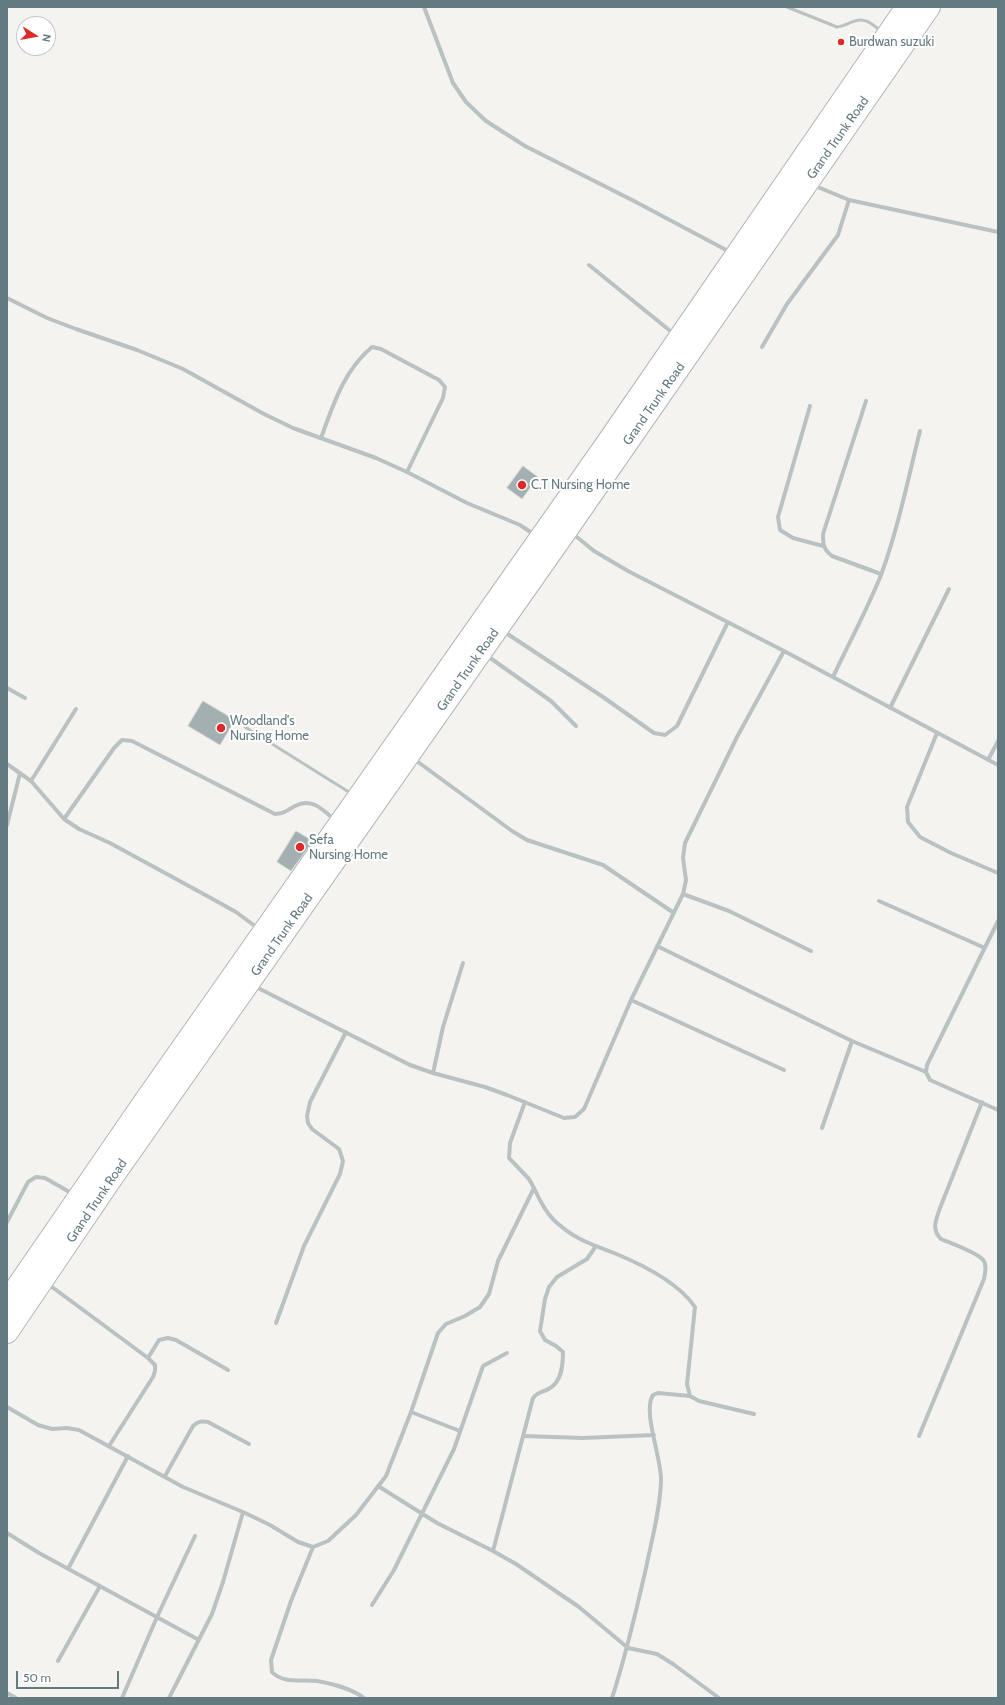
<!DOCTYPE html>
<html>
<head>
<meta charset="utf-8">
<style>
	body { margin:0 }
	#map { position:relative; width:1005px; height:1705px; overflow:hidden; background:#f4f3f0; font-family:Cabin,sans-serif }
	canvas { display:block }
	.frame { position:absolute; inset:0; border:8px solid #647a81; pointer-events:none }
	.north { position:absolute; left:16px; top:16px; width:40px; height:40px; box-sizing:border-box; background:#fff; border:1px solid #c1cacd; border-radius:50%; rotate:101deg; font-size:11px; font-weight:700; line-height:16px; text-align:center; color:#647a81 }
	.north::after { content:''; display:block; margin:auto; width:14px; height:18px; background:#de2a26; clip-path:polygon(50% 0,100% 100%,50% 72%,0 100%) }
	.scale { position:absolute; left:16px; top:1671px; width:103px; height:18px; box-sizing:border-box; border:2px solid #647a81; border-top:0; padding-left:5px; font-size:12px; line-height:14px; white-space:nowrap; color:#647a81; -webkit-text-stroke:3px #fff; paint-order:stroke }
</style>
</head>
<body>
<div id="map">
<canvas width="1005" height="1705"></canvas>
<div class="frame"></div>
<div class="north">N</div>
<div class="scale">50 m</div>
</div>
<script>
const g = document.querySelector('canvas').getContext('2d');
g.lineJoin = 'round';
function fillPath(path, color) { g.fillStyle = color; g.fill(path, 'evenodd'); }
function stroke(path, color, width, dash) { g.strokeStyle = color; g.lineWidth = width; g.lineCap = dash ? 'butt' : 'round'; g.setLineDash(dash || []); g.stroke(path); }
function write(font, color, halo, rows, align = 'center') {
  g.font = font + ' Cabin,sans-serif'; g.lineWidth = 4; g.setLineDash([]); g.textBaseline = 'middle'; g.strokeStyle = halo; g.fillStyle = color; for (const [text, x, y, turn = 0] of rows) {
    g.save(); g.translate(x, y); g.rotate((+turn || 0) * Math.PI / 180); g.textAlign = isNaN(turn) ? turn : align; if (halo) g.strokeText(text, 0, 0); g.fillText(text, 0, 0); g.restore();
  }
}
const building = new Path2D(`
	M523 466 538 477 522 499 507 488Z
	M203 701 235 720 220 745 188 726Z
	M296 831 313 841 291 871 277 862Z`);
const lane = new Path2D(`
	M787 7 837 27C846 26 847 23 855 21 865 17 873 25 881 31
	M245 727 352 794`);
const street = new Path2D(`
	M424 7 453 83 466 102 486 121 525 146 634 201 730 252
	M813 185 849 200 998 232
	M589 265 674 334
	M7 298 47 318 76 329 137 350 183 369 264 414 293 428 376 458 407 472 467 503 520 525 535 535
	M762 347 787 304 838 235 849 200
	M866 401 823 534C823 544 823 549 832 556L881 574
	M810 406 778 517 780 530 793 538 823 546
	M321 438C333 405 344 370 372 347L381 349 439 380 445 387 443 398 407 472
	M572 533 594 551 628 571 784 651 998 765
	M503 631 603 697 654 733 665 735 677 726 728 622
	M486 655 551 701 576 726
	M833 677C849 643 867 610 881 575 898 529 908 479 920 431
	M7 688 25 698
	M890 708 949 589
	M937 733 907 807 908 822 920 837 951 853 998 873
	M414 759 512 831 527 840 603 865 674 913
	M988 760 998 741
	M7 764 31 781 64 819 79 829 110 843 209 897 236 912 259 929
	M31 781 76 709
	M64 819 114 748 122 740 132 741 275 814C285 813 286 811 295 806 312 797 323 810 335 820
	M7 825 20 773
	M683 894 729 911 811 951
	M879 901 985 948
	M998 921 927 1065 926 1072 930 1080 998 1110
	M657 946 852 1041 926 1072
	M254 986 410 1065 433 1073 485 1087 507 1095 564 1118 575 1117 584 1109 631 1000 683 894 686 880 683 858 685 843 737 737 784 651
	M631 1000 784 1070
	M433 1073 443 1027 463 963
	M822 1128 852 1041
	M534 1188C541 1203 548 1217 562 1227 577 1240 596 1246 614 1253 641 1264 678 1282 695 1307L687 1384 690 1396 699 1401 754 1414
	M7 1222 28 1182 36 1177 45 1178 73 1194
	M48 1284 148 1358 155 1365V1371L153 1377 109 1446
	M276 1323 304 1246 340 1174 343 1161 339 1149 312 1129 308 1123 307 1116 310 1102 346 1032
	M148 1358 159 1340 168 1338 176 1340 228 1370
	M7 1407 38 1425 52 1429 67 1428 79 1430 183 1487 243 1512 270 1525 298 1542 313 1547 328 1541 356 1515 386 1476 411 1412 438 1333 446 1324 465 1316 480 1307 489 1294 498 1261 534 1188 529 1179 509 1158 510 1143 525 1102
	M411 1412 460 1431
	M523 1436 583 1438 654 1435
	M919 1436 984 1279C985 1274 987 1266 984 1261 979 1253 950 1243 941 1239 931 1229 936 1220 940 1208L982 1102
	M165 1476 193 1426C198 1421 202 1421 208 1422L249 1444
	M378 1486 437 1523 493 1551 516 1564 579 1607 628 1648 657 1654 673 1664 719 1698
	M7 1533 39 1553 199 1640
	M313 1547 291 1601 271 1660 272 1672C283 1684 302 1679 317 1681 333 1684 351 1688 364 1698
	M493 1551 533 1398C540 1390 543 1393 550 1388 562 1381 563 1364 563 1352L556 1346 545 1340 540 1331 545 1299 549 1287 557 1277 587 1259 596 1246
	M68 1569 128 1456
	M372 1605 394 1570 454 1449 483 1366 507 1353
	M58 1661 100 1586
	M7 1693 16 1698
	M122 1698 157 1617 195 1536
	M169 1698 212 1614 223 1582 243 1512
	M612 1698C626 1655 636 1612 646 1568 652 1539 660 1510 661 1481 662 1459 642 1411 653 1395L658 1393 690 1396`);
const primary = new Path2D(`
	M7 1302 148 1097 606 445 907 7
	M7 1332 110 1180 567 529 929 7`);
const markers = [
	[841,42,4,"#de2a26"],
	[522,485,5,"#de2a26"],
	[221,728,5,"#de2a26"],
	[300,847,5,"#de2a26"]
];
const poiNames = [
	["Burdwan suzuki",849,42],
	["C.T Nursing Home",531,485],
	["Woodland's",230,721],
	["Nursing Home",230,736],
	["Sefa",309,840],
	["Nursing Home",309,855]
];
const streetNames = [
	["Grand Trunk Road",838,138,-55],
	["Grand Trunk Road",654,404,-55],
	["Grand Trunk Road",468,670,-55],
	["Grand Trunk Road",282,935,-55],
	["Grand Trunk Road",97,1201,-56]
];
fillPath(building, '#a4afb2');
stroke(building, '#d5d5d3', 1);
stroke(primary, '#b0b6b8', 24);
stroke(lane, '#bac1c3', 3);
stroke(street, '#bac1c3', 4);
stroke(primary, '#fff', 22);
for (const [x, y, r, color] of markers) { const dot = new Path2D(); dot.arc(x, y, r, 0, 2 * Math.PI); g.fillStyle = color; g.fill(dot); stroke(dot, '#fff', 1.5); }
write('13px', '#647a81', '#fff', poiNames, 'left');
write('13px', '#647a81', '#fff', streetNames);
</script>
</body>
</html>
